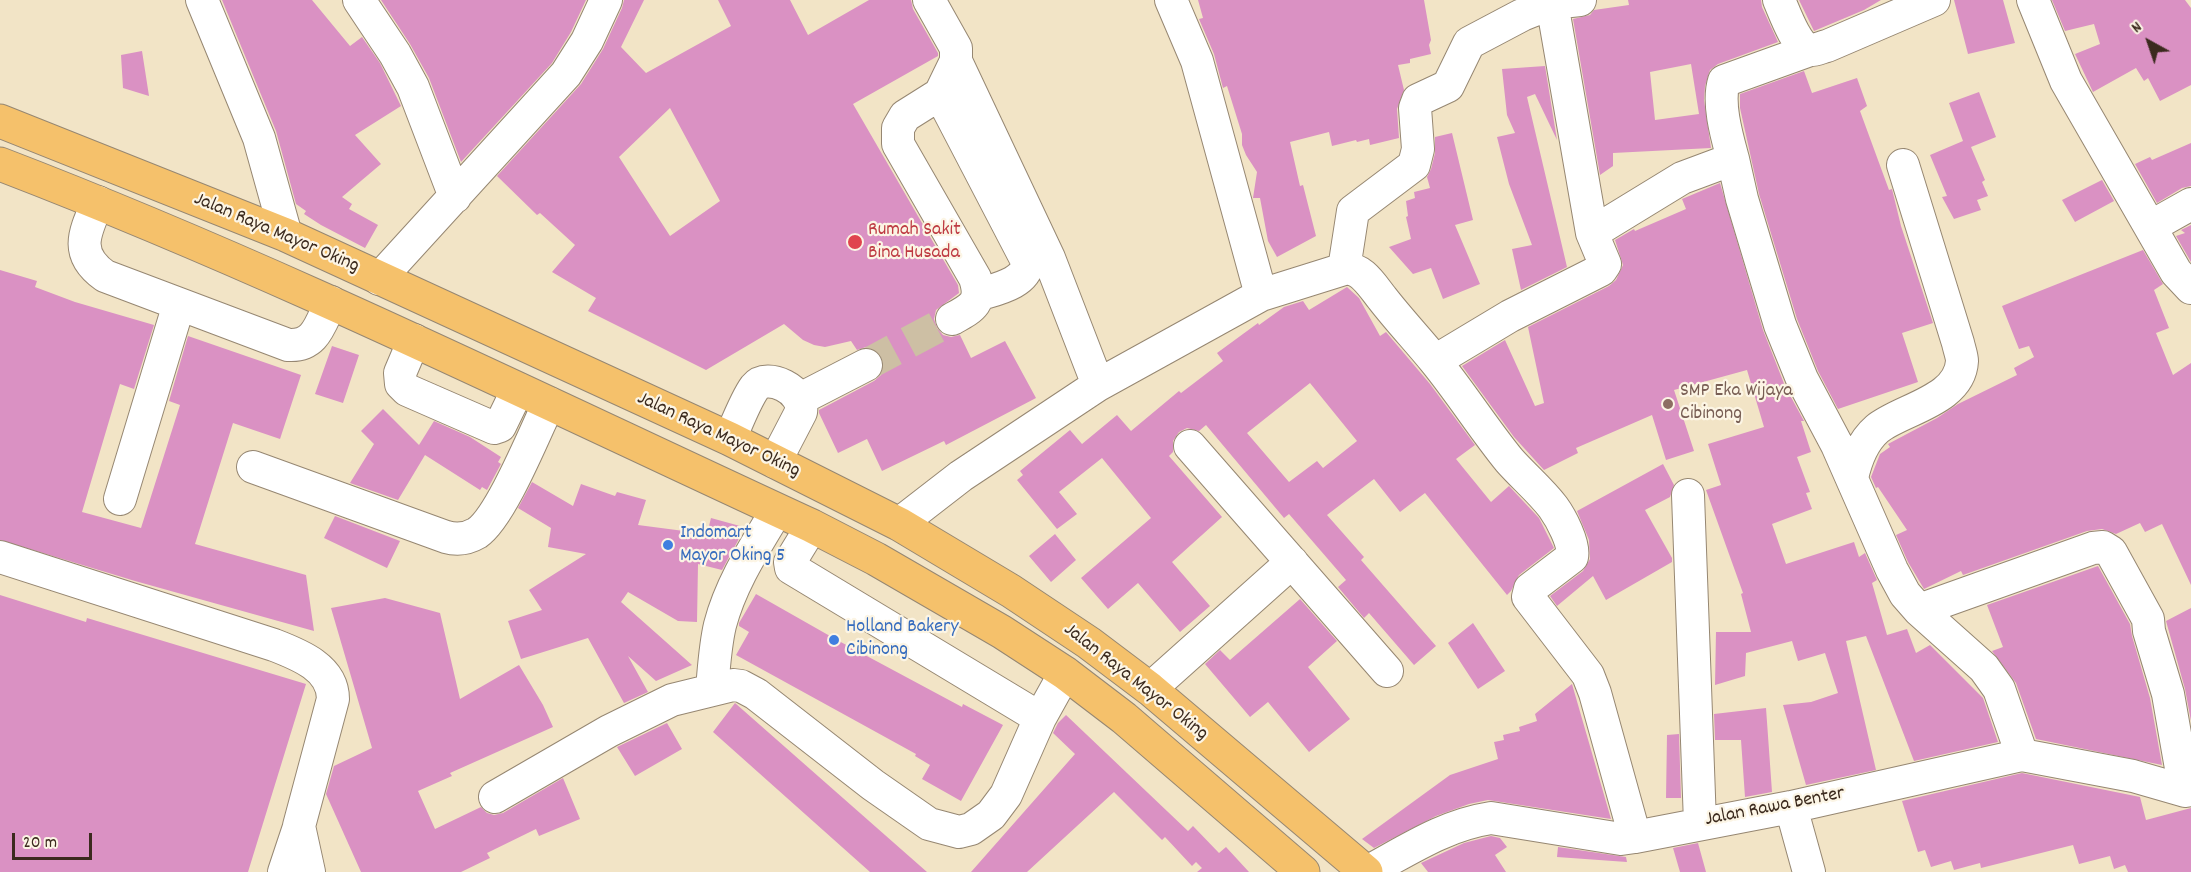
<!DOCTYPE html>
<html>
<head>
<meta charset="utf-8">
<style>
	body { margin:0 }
	#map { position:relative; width:2191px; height:872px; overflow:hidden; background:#f2e4c6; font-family:Dekko,sans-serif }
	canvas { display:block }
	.north { position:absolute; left:2119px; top:12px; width:60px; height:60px; -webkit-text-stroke:4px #fcf5e5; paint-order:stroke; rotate:320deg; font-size:16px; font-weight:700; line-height:24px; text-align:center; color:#3b2a1e }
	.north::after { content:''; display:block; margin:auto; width:21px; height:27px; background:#3b2a1e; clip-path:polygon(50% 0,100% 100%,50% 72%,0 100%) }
	.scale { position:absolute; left:12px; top:833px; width:80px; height:27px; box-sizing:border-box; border:3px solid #3b2a1e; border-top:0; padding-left:8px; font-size:18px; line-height:21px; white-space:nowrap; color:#3b2a1e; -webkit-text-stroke:4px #fcf5e5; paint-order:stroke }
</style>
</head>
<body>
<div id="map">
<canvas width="2191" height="872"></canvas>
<div class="north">N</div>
<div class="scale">20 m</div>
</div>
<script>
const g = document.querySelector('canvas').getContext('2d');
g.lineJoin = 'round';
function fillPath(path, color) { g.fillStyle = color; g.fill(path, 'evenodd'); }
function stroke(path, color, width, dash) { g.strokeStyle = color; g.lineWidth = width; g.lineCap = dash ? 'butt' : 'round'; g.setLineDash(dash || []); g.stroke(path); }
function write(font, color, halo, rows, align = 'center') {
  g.font = font + ' Dekko,sans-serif'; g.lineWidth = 4.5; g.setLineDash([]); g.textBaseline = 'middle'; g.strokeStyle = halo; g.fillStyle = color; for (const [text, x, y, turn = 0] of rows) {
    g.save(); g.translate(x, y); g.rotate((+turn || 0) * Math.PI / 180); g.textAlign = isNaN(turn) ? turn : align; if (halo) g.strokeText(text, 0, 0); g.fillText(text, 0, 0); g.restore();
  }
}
const building = new Path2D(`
	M222 0H312L350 46 362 37 380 63 401 106 355 135 381 164 342 197 352 204 349 209 378 225 365 248 321 225 304 214 306 211 296 204 276 131Z
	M381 0H586L571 32 552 63 461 162 429 78 410 44Z
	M624 0H644L621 47 646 73 731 26 718 0H790L808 35 869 0H911L913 9 938 53V56L853 104 958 285 959 293 936 310 934 319 937 328 943 335 951 337 960 335 971 358 1005 341 1036 398 946 445 944 441 882 471 867 439 838 453 819 413V410L874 381 881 375 884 365 882 356 875 350 866 347 857 350 851 341 825 347 814 345 803 340 784 324 706 370 588 311 596 298 552 272 575 245 540 213 537 215 497 176 581 84 603 49 622 8ZM670 108 720 201 670 236 619 157Z
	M1198 0H1424L1431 40 1429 45 1431 54 1410 59V63L1398 65 1404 90 1397 109 1399 138 1370 145 1369 139 1357 142 1356 140 1332 146 1329 132 1290 142 1300 186 1303 185 1316 236 1277 257 1268 241 1260 198H1253L1257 172 1246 155 1242 145V134L1227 86 1223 88 1214 54 1199 19 1203 18Z
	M1628 0H1761L1762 7 1778 42 1718 64 1710 70 1705 86 1704 100 1711 148 1613 153V166L1600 175 1573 19 1590 15 1594 10 1629 5ZM1691 64 1699 114 1655 120 1650 72Z
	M1799 0H1881L1864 10 1814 31Z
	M1954 0H2003L2015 43 1968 54Z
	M2052 0H2185L2191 8V85L2160 101 2148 78 2144 81 2136 68 2093 92 2075 54 2100 44 2094 24 2065 31Z
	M142 51 149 96 123 88 121 55Z
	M1545 66 1557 140 1535 94 1527 97 1567 267 1521 290 1512 249 1532 245 1509 184 1497 137 1515 133 1507 115 1502 69Z
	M1804 71 1812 93 1857 78 1867 106 1860 111 1889 190 1892 189 1901 226 1933 323 1902 333 1918 382 1838 409 1818 371 1797 319 1759 194 1740 108V94Z
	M1979 92 1996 137 1971 147 1985 180 1982 182 1988 196 1977 200 1981 210 1954 219 1942 197 1947 196 1930 155 1963 141 1949 103Z
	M1452 133 1473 220 1455 225 1480 284 1443 299 1431 268 1413 274 1389 247 1411 239 1406 217 1408 216 1406 201 1415 198 1414 192 1430 188 1427 177 1431 169 1435 153V137Z
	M2191 143V186L2182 188 2157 203 2135 164 2150 157 2152 160Z
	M2102 180 2114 201 2075 222 2062 200Z
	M1720 183 1763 330 1785 386 1804 421H1801L1811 452 1797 457 1810 492 1806 493 1812 509 1772 524 1786 564 1854 542 1859 557 1865 553 1877 580 1872 583 1887 635 1907 629 1916 653 1930 645 1983 698 1998 742 1914 761 1866 636 1846 641 1876 770 1806 785 1783 705 1811 702 1838 693 1825 653 1798 661 1792 641 1746 653 1745 676 1715 685 1716 632H1751L1741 594 1743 593 1706 490 1721 485 1708 444 1764 427 1747 370 1674 390 1694 451 1666 460 1652 415 1576 448 1578 453 1544 470 1514 437 1462 366 1505 340 1535 406 1544 403 1528 327 1609 286 1616 280 1623 265 1615 240 1634 229 1635 231 1686 209 1682 199Z
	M2191 225V262L2176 236 2185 233 2181 230Z
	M2143 250 2163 284 2154 290 2169 328 2156 333 2173 375 2191 363V585L2162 524 2145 532 2140 523 2116 534 2102 529 2087 531 1963 575 1961 571 1924 589 1908 562 1896 535 1907 530 1878 487 1876 488 1871 477 1880 454 1890 447 1888 444 1937 418 1958 404 2017 375 2014 368 2034 357 2029 346 2019 349 2002 306Z
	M0 270 37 281 35 287 75 302 154 325 134 389 120 384 82 512 141 528 180 405 169 401 188 336 301 375 280 439 233 423 195 544 306 575 314 631 135 581 0 540Z
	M1347 287 1359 298 1380 336 1386 332 1430 384 1475 445 1456 459 1491 502 1509 486 1539 518 1554 548 1519 575 1511 591 1507 595 1425 493 1400 512 1374 479 1327 515 1364 557 1361 560 1436 646 1414 665 1369 613 1364 618 1338 587 1346 580 1289 514 1284 518 1206 425 1199 431 1187 428 1179 432 1173 441V452L1169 456 1222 517 1172 562 1210 606 1180 632 1138 583 1108 609 1081 578 1151 518 1102 458 1059 492 1077 514 1057 529 1017 480 1023 475 1020 471 1070 430 1082 444 1117 415 1131 431 1179 391 1181 393 1223 361 1217 353 1258 323 1259 325 1284 307 1303 301 1309 310ZM1310 383 1357 441 1323 468 1317 461 1289 482 1247 433Z
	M332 346 359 355 343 403 315 394Z
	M383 409 419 445 434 421 470 437 501 457 498 462 501 464 487 490 482 487 480 490 425 455 398 500 350 483 374 444 361 431Z
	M1663 464 1674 485 1670 497 1645 510 1672 558V562L1606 600 1593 576 1557 606 1550 596 1583 571 1590 559 1589 540 1577 511Z
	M532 482 573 506 581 484 615 496 617 492 646 500 638 525 707 534 711 518 740 526 738 533 741 535 722 570 698 564 697 622 678 621 628 592 621 602 692 665 656 681 628 656 648 692 624 703 588 638 521 659 508 621 542 610 529 590 586 554 548 547 551 528 518 508Z
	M335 516 400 541 387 568 324 538Z
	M1055 534 1076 560 1051 582 1029 556Z
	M2098 566 2130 624 2132 636 2150 698 2162 765 2036 739 2016 683 1992 651 2003 647 1987 605Z
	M756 594 837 640 962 707 963 704 1003 725 961 801 922 779 930 765 915 756 916 754 736 655 749 632 739 626V623Z
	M0 595 86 622 87 618 306 684 248 872H0Z
	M385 598 440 613 460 699 519 665 543 705 553 727 450 773 452 776 418 791 435 829 481 807 487 813 494 815 503 813 563 778 580 819 539 836 536 829 487 853 490 858 461 872H361L326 794 334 766 372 748 331 608Z
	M1300 599 1337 641 1308 667 1350 719 1309 752 1268 702 1250 717 1205 664 1220 650 1230 660Z
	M2191 608V721L2185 689 2166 621Z
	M1473 623 1505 671 1478 689 1448 643Z
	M1572 684 1611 819 1488 800 1469 804 1436 816 1374 848 1362 839 1450 775 1498 759 1494 742 1504 740 1503 735 1520 731 1519 727 1537 721 1535 714Z
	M735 703 927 872H870L713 732Z
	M1766 708 1772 792 1745 797 1741 740H1715L1714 714Z
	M1066 715 1188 831 1193 826 1219 853 1226 847 1249 872H1197L1202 868 1196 862 1192 866 1165 837 1162 840 1114 792 1027 872H971L1075 754 1053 733 1058 723Z
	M667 723 682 749 635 776 617 747Z
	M1679 734 1681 798H1666L1667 735Z
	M2022 773 2140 797 2146 820 2191 808V872H2128L2125 865 2114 869 2110 856 2079 864 2073 845 1981 868 1980 863 1954 870 1951 861 1931 867 1925 850 1918 852 1902 801Z
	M1491 836 1500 838 1507 847 1495 855 1506 872H1428L1421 863 1464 843Z
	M1698 843 1706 872H1680L1673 848Z
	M1558 847 1626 857 1627 862 1557 857Z`);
const minorTunnel = new Path2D(`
	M866 365 952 319`);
const minor = new Path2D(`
	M202 0 259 138 286 235
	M359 0 395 54 413 87 455 197
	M929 0 956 48V61L940 94 905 116 898 128V144L975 278C983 303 972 308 952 319
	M1779 0C1784 11 1796 46 1809 50 1814 51 1822 47 1827 46L1934 0
	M2033 0 2066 81 2176 272 2191 288
	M956 61 1049 258 1098 385
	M940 94 1028 263C1025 284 996 289 978 295
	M1733 159 1742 199 1780 325 1802 379 1837 445 1892 570 1905 594 1919 610 1984 668 1999 689 2022 755
	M98 202C85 232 73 253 105 276L288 345C316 347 320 324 331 302
	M2150 227 2191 204
	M1592 233 1682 178 1733 159C1727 137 1717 103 1724 81L1810 50
	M1344 269 1353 211 1414 165 1418 149 1415 108 1418 100 1448 86 1469 43 1522 15 1552 3 1580 0
	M379 279 566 74 587 41 606 0
	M1261 295 1344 269C1361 266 1373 287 1382 298 1399 320 1418 340 1435 361 1461 393 1483 428 1509 460 1523 476 1540 490 1553 507 1561 518 1575 544 1572 557L1530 589 1528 597 1588 675 1595 693 1635 837
	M414 340 400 373 401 384 407 390 494 428 500 426 518 389
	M1435 361 1510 316 1601 270 1605 264 1592 233 1552 3
	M800 399 866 365
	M730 439C736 425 746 399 755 387 767 372 805 390 801 412L775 462
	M1190 446 1387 671
	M253 467 446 537C457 540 467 539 477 533 501 517 535 432 549 403
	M1852 478C1856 460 1862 442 1877 429 1901 409 1960 401 1962 361 1962 356 1959 348 1958 343L1903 165
	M1688 495 1700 823
	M120 499 179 304
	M899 524 961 476 1098 385 1261 295 1197 61 1171 0
	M812 526 790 562 791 568 1040 718
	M0 557 274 645C300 655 333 668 333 699L299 826 309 872
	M1919 610 2093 548 2103 547 2111 552 2148 619 2149 631 2168 694 2185 791
	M712 689C714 668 715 646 720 625 731 583 755 547 777 510
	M1150 689 1292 562
	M495 797 609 731 672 700 733 685 741 686 756 694 873 785 929 824 959 832 971 829 991 815 1006 795 1040 718 1065 673
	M1791 807 1809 872
	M284 872 299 827
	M1367 872C1408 850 1445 825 1491 818L1621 839 1635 837 1791 807 2022 755 2133 776 2185 791 2191 790`);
const major = new Path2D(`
	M0 121 286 235 730 439 899 524 1011 591 1089 643 1150 689 1366 872
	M0 164C277 270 543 402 812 526L876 559 1002 632 1065 673 1124 718 1303 872`);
const markers = [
	[855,242,8,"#e0444e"],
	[1668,404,6,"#8d6e63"],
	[668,545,6,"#3f7fe0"],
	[834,640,6,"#3f7fe0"]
];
const healthNames = [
	["Rumah Sakit",868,231],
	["Bina Husada",868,254]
];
const streetNames = [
	["Jalan Raya Mayor Oking",276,234,23],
	["Jalan Raya Mayor Oking",718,436,25],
	["Jalan Raya Mayor Oking",1135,683,38],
	["Jalan Rawa Benter",1775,808,-11]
];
const educationNames = [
	["SMP Eka Wijaya",1680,392],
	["Cibinong",1680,415]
];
const shopNames = [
	["Indomart",680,534],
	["Mayor Oking 5",680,557],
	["Holland Bakery",846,628],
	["Cibinong",846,651]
];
fillPath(building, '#da91c3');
stroke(minorTunnel, '#cdbfa4', 32, [32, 16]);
stroke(minor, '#968772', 34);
stroke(major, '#968772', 35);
stroke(minor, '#fff', 32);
stroke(major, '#f5c16b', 33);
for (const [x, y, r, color] of markers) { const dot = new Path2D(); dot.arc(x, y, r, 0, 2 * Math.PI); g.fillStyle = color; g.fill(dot); stroke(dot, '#fcf5e5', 2); }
write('20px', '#be3a42', '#fcf5e5', healthNames, 'left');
write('20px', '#3b2a1e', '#fcf5e5', streetNames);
write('20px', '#785e54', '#fcf5e5', educationNames, 'left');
write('20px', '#366cbe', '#fcf5e5', shopNames, 'left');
</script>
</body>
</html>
